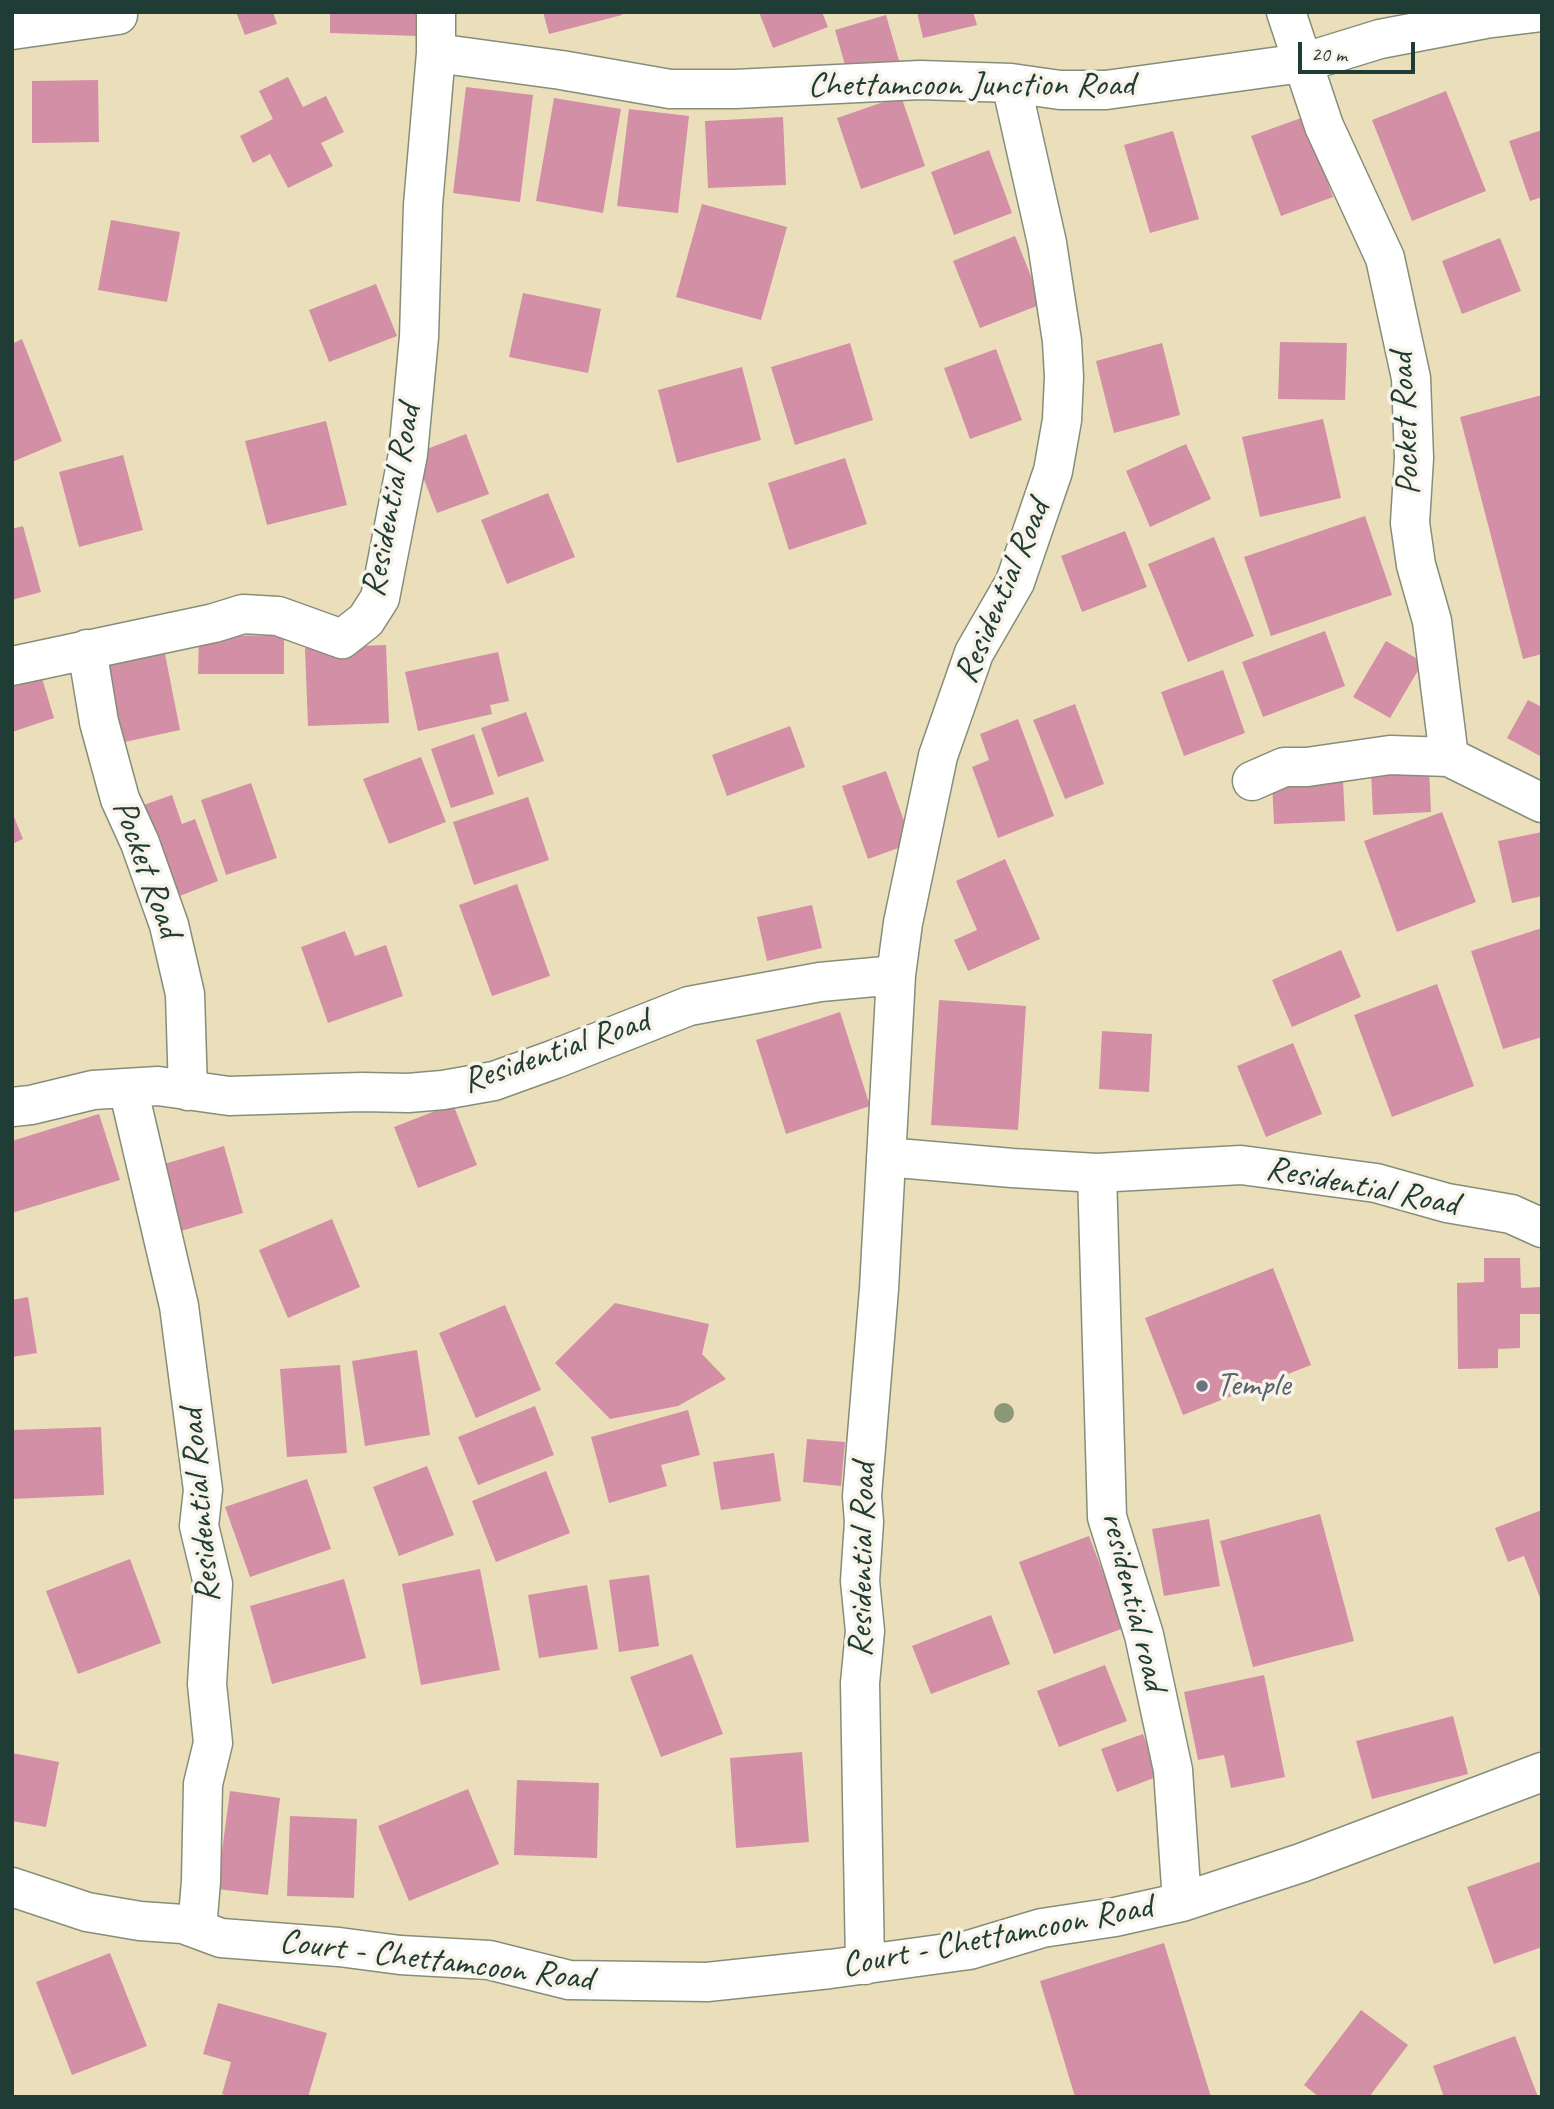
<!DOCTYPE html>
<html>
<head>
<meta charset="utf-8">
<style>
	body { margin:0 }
	#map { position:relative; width:1554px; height:2109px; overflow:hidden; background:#ebdfbb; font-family:Caveat,sans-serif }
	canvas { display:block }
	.frame { position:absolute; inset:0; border:14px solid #1f3d34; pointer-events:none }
	.scale { position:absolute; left:1298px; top:42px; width:117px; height:32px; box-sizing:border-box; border:4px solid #1f3d34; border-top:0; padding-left:9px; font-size:21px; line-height:24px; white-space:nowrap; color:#1f3d34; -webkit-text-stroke:5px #f7f3e8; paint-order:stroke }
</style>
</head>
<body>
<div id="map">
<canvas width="1554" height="2109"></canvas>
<div class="frame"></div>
<div class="scale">20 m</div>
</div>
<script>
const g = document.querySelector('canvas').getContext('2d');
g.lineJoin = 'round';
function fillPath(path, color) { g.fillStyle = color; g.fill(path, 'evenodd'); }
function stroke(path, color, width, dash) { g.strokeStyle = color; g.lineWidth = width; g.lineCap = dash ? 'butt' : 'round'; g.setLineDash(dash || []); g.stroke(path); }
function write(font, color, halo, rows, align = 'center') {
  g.font = font + ' Caveat,sans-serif'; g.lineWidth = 7; g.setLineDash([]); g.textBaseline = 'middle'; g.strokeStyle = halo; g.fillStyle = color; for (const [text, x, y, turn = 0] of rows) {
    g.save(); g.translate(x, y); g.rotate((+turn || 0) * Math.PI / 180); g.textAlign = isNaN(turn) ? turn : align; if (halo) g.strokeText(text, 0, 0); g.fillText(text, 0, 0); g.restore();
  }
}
const building = new Path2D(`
	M236 12H273L277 24 245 35Z
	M330 12H418L417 36 330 33Z
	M543 12H621L622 15 549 34Z
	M759 12H822L828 27 773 48Z
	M917 12H973L977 25 923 38Z
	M886 15 900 64 849 79 835 30Z
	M288 77 303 107 326 96 344 132 321 143 333 166 288 188 270 154 253 163 240 136 273 119 259 91Z
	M98 80 99 142 32 143V81Z
	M466 87 533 95 520 202 453 193Z
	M1446 91 1486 191 1412 221 1372 120Z
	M901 96 925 166 861 189 837 118Z
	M554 98 621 109 603 213 536 201Z
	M629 109 689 116 678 213 617 206Z
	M783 117 786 185 708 188 705 121Z
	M1304 117 1333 197 1281 216 1251 136Z
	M1542 130V197L1530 201 1509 141Z
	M1173 131 1199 219 1150 233 1124 145Z
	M989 150 1012 213 954 235 931 172Z
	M702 204 787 227 761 320 676 297Z
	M111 220 180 232 167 302 98 290Z
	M1015 236 1042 304 980 328 953 261Z
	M1500 238 1521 291 1462 314 1442 261Z
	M376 284 397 336 329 362 309 310Z
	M523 293 601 309 588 373 509 357Z
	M22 339 62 441 12 462V344Z
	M1280 342 1347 343 1345 400 1278 399Z
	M850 343 873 420 795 445 771 367Z
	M1162 343 1180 415 1114 433 1096 361Z
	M996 349 1022 420 970 439 944 368Z
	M742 367 761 440 677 463 658 390Z
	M1542 395V654L1523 659 1460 417Z
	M1323 419 1341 498 1260 517 1242 437Z
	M326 421 347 505 267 525 245 441Z
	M466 434 489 494 437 513 414 454Z
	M1186 444 1211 499 1150 527 1126 471Z
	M123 455 143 530 79 547 59 472Z
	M845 458 867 524 789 550 768 483Z
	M548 493 575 557 507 584 481 520Z
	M1365 516 1392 595 1271 636 1244 557Z
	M23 526 41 592 12 600V529Z
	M1125 531 1147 587 1082 612 1061 556Z
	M1214 537 1254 636 1188 662 1148 564Z
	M1325 631 1345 686 1263 717 1242 662Z
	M199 635 284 636V674H198Z
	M1386 641 1423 662 1390 718 1353 697Z
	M386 645 389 723 308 726 305 648Z
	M164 649 180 730 120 743 103 662Z
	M498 652 509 701 490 705 492 714 418 731 405 672Z
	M38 665 54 718 12 732V674Z
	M1223 670 1245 733 1184 756 1161 692Z
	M1528 700 1542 707V757L1507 738Z
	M1075 704 1104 784 1065 799 1033 720Z
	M526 712 544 761 498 777 481 728Z
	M1018 719 1054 816 998 838 972 767 989 760 980 734Z
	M790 726 805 767 727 796 712 755Z
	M474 734 494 794 451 808 431 749Z
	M421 757 446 822 389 844 363 779Z
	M1429 768 1431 812 1373 815 1371 770Z
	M886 771 912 843 868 859 842 786Z
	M1343 780 1345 821 1274 824 1272 782Z
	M251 783 277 858 226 875 201 800Z
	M172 795 182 824 195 819 218 881 172 899 138 807Z
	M528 797 549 860 474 885 453 822Z
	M12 812 23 839 12 844Z
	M1442 812 1476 902 1397 932 1364 841Z
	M1542 832V896L1512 903 1498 841Z
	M1005 859 1040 939 968 971 954 940 977 930 956 881Z
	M517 884 550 976 492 996 459 905Z
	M812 905 822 948 767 961 757 917Z
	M1542 928V1037L1503 1049 1471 951Z
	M345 931 355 956 386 945 403 996 328 1023 301 947Z
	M1341 950 1361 997 1292 1027 1272 980Z
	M1437 984 1474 1086 1392 1117 1354 1015Z
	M939 1000 1026 1006 1018 1130 931 1125Z
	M840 1012 870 1106 786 1134 756 1040Z
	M1102 1031 1152 1034 1149 1092 1099 1089Z
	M1293 1043 1322 1114 1266 1137 1237 1066Z
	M453 1104 477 1165 418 1188 394 1127Z
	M99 1114 120 1180 12 1213V1141Z
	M224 1146 243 1213 177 1232 158 1166Z
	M332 1219 360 1287 288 1318 259 1250Z
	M1484 1258H1520L1521 1288 1542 1287V1314H1520V1348L1498 1349V1368L1458 1369 1457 1283 1484 1282Z
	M1273 1268 1311 1365 1183 1415 1145 1318Z
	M28 1297 37 1353 12 1357V1300Z
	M615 1303 709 1324 702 1354 726 1379 678 1406 610 1419 555 1363Z
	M505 1305 541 1390 476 1418 439 1333Z
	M417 1350 430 1435 365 1446 352 1361Z
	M340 1365 347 1453 287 1457 280 1369Z
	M535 1406 554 1455 478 1485 458 1437Z
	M688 1410 700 1455 661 1465 667 1486 609 1503 591 1437Z
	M101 1427 104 1495 12 1499V1430Z
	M807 1439 845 1442 841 1486 803 1482Z
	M774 1453 781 1501 721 1510 713 1462Z
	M427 1466 454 1535 399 1556 373 1487Z
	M546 1471 570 1533 496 1562 472 1501Z
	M307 1479 331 1549 250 1577 225 1507Z
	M1542 1510V1603L1524 1556 1508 1562 1495 1528Z
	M1320 1514 1354 1641 1253 1667 1220 1541Z
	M1209 1519 1220 1586 1164 1596 1152 1529Z
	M1089 1536 1124 1628 1054 1654 1019 1562Z
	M130 1559 161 1643 78 1674 46 1591Z
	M480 1569 500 1670 421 1685 402 1584Z
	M649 1575 659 1646 619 1652 609 1580Z
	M344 1579 366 1658 272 1684 250 1606Z
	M587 1585 598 1649 539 1658 528 1595Z
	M991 1615 1010 1664 931 1694 912 1646Z
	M692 1654 723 1734 661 1757 630 1677Z
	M1105 1665 1127 1721 1059 1747 1037 1691Z
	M1264 1675 1285 1777 1231 1788 1224 1755 1198 1760 1184 1692Z
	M1453 1716 1468 1774 1372 1799 1356 1741Z
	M1143 1734 1159 1776 1117 1792 1101 1749Z
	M802 1752 809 1842 736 1848 730 1758Z
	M12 1753 59 1762 46 1827 12 1821Z
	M517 1780 599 1783 597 1858 514 1855Z
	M468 1789 499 1864 409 1901 378 1826Z
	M230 1791 280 1798 268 1895 217 1889Z
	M290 1816 357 1819 354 1898 287 1896Z
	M1542 1861V1947L1494 1964 1467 1887Z
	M1164 1943 1211 2097H1075L1040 1981Z
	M110 1953 147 2046 72 2075 36 1982Z
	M218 2003 327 2033 308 2097H232L222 2094 231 2062 203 2054Z
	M1361 2010 1408 2045 1369 2097H1319L1304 2085Z
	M1515 2036 1538 2097H1444L1433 2066Z`);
const street = new Path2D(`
	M1286 12 1324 126 1385 258 1411 378 1414 458 1410 523 1416 565 1432 621 1449 757
	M12 30 118 15V12
	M436 53 561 70 670 89H735L920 80 1011 83 1060 90H1106L1302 63 1380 39 1485 19 1542 12
	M87 649 99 722 120 799 140 843 169 925 185 994 188 1091
	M12 666 214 623 243 614 278 616 342 639 366 620 380 598 408 454 419 337 423 205 436 53V12
	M1252 781 1284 767H1307L1390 755 1449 757 1542 803
	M128 1088 179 1306 203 1490 199 1526 213 1584 207 1684 213 1743 203 1784 201 1881 197 1929
	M12 1107 31 1105 93 1090 158 1086 229 1096 362 1092 408 1093 443 1090 494 1081 555 1059 689 1006 820 982 896 975 903 923 938 756 974 653 1015 582 1053 471 1062 420 1064 377 1062 341 1047 243 1011 83
	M886 1157 1012 1168 1097 1173 1241 1165 1376 1183 1447 1203 1511 1214 1542 1228
	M1097 1173 1107 1517 1144 1635 1173 1770 1182 1902
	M12 1887 87 1912 140 1921 183 1924 221 1938 339 1947 400 1955 489 1960 569 1980 707 1982 830 1969 969 1950 1042 1928 1115 1917 1182 1902 1301 1863 1542 1772
	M865 1965 860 1683 865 1631 860 1581 864 1522 862 1496 879 1289 896 975`);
const trees = [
	[1004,1413]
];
const markers = [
	[1202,1386,7,"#6b7280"]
];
const streetNames = [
	["Chettamcoon Junction Road",971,86],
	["Pocket Road",1406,424,-93],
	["Residential Road",392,501,-79],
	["Residential Road",1003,592,-67],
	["Pocket Road",146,869,70],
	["Residential Road",556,1052,-19],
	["Residential Road",1362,1187,11],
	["Residential Road",201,1506,-95],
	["Residential Road",863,1560,-89],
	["residential road",1133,1601,76],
	["Court - Chettamcoon Road",997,1937,-11],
	["Court - Chettamcoon Road",436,1961,7]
];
const worshipNames = [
	["Temple",1216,1386]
];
fillPath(building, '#d38fa5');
stroke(street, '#858e78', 41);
stroke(street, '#fff', 38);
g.fillStyle = '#8b9779';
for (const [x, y] of trees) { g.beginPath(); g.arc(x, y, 10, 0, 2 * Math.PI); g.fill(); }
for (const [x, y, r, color] of markers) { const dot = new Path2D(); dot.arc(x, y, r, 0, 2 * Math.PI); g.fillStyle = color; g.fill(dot); stroke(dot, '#f7f3e8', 2.5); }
write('35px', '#1f3d34', '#f7f3e8', streetNames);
write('35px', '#5b616d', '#f7f3e8', worshipNames, 'left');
</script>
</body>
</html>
